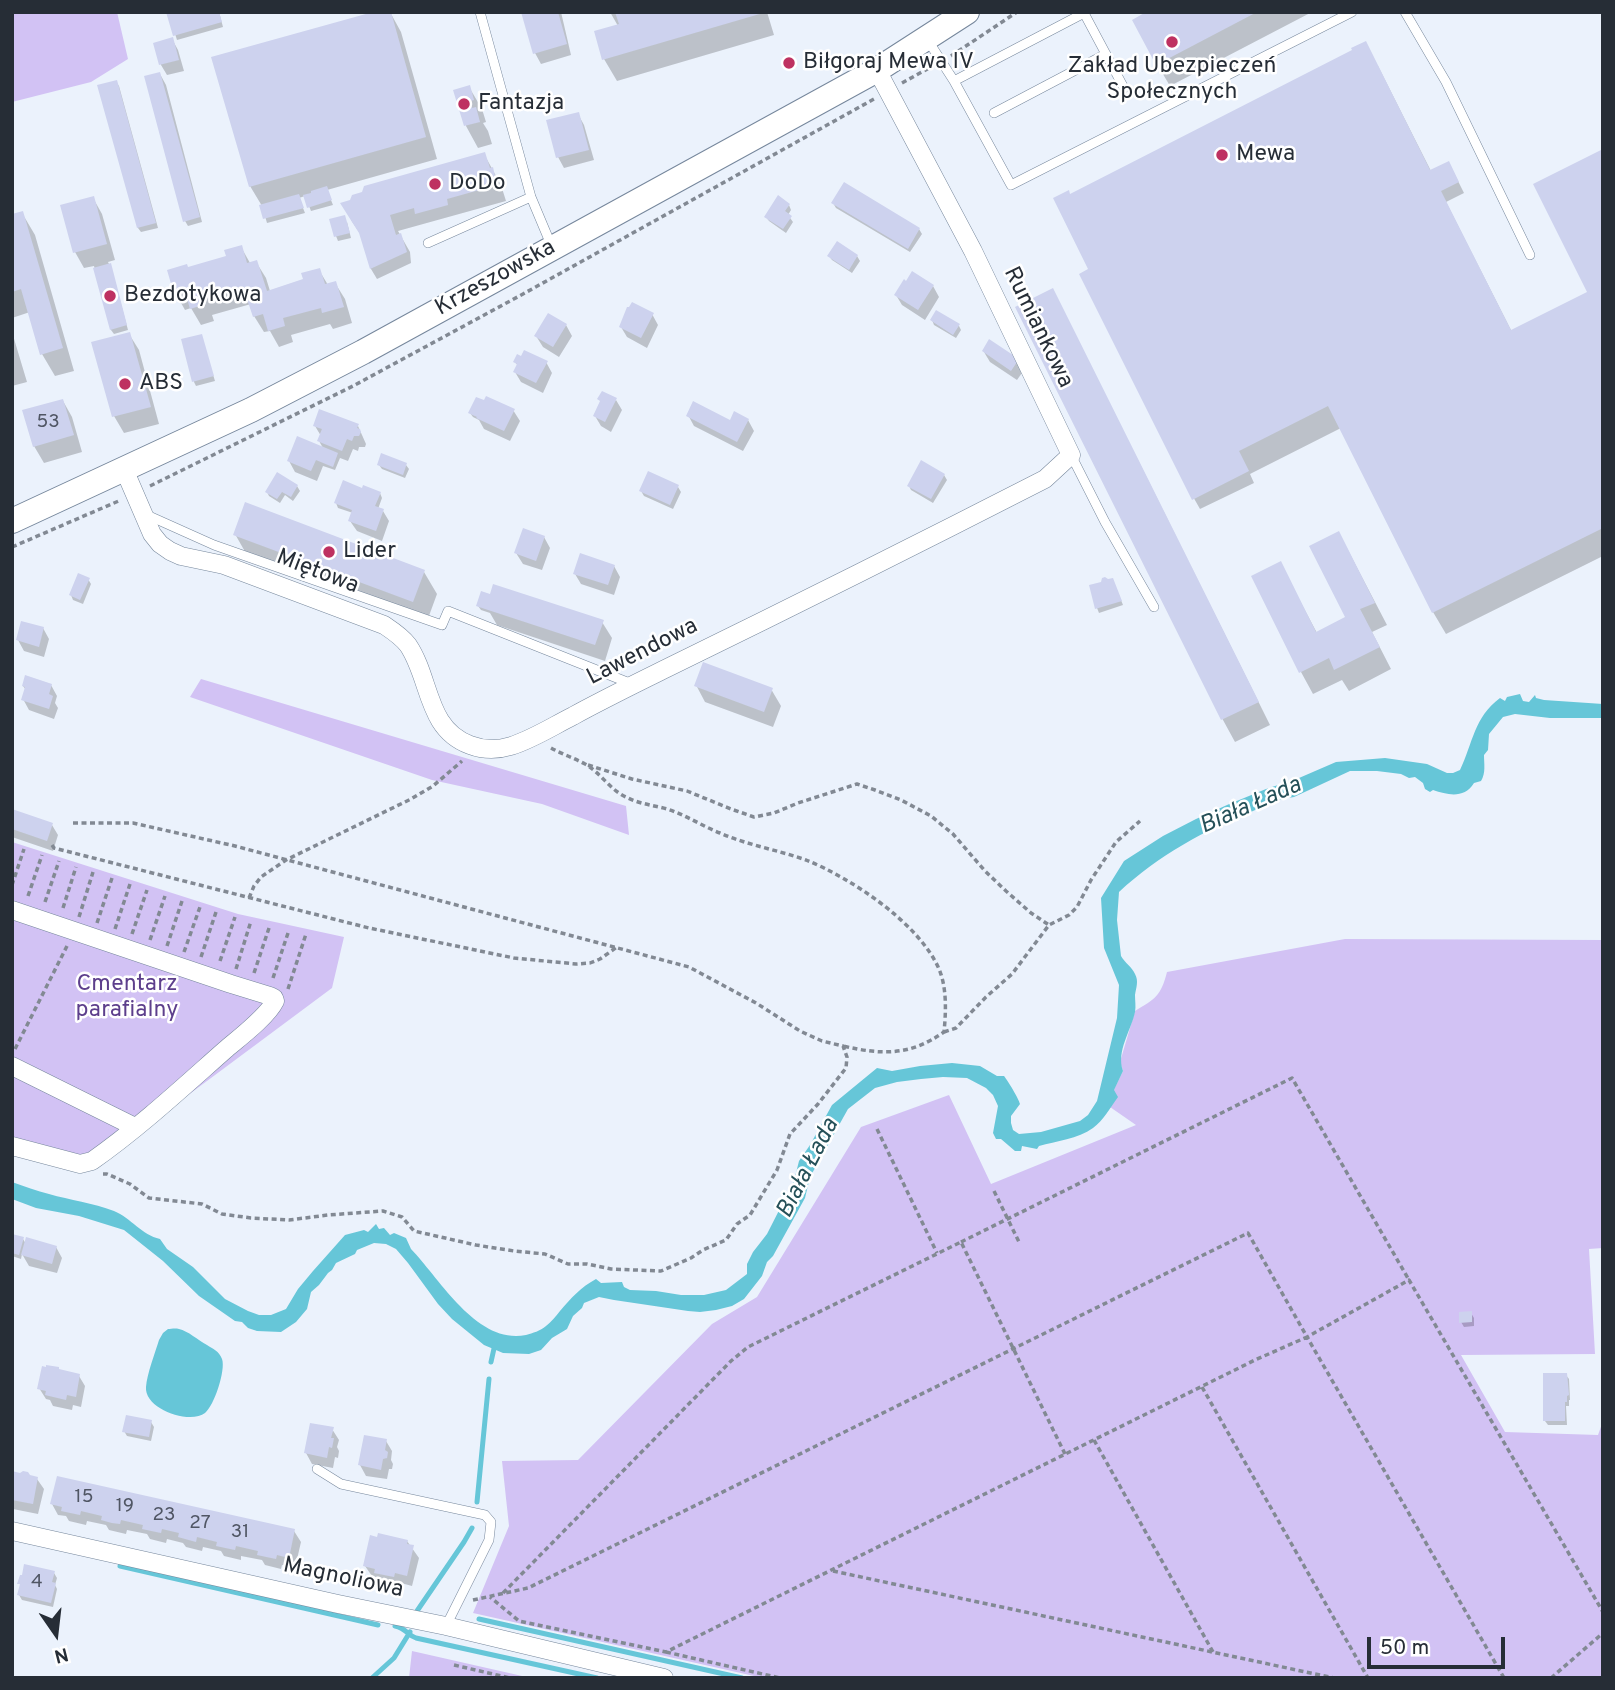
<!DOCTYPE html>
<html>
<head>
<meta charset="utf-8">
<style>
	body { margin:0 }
	#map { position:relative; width:1615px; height:1690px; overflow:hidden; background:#ebf2fc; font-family:Overpass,sans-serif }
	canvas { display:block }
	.frame { position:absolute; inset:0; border:14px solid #262d36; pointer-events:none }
	.north { position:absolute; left:21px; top:1599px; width:70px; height:70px; -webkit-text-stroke:5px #fff; paint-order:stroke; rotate:166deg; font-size:19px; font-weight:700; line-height:28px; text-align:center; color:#262d36 }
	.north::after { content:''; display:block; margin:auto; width:24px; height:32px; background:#262d36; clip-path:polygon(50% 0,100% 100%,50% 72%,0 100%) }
	.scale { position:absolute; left:1367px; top:1637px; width:138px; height:32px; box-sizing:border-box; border:4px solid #262d36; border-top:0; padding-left:9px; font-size:21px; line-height:24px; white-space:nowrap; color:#262d36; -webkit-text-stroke:5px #fff; paint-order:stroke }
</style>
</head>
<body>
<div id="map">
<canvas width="1615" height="1690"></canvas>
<div class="frame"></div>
<div class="north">N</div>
<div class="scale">50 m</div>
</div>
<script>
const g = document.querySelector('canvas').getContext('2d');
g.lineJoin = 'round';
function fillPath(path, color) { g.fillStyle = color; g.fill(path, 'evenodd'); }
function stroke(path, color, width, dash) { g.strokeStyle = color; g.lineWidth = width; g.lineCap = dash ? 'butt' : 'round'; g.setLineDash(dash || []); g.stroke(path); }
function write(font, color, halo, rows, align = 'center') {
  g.font = font + ' Overpass,sans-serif'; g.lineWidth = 5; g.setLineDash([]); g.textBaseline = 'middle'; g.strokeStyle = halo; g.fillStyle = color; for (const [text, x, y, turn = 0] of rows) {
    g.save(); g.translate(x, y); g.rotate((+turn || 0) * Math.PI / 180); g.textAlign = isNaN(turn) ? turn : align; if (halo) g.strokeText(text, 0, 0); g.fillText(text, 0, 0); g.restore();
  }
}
const green = new Path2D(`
	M12 12H117L128 59 91 82 12 102Z
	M201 679 626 806 629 835 542 804 432 780 190 697Z
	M12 842 238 914 344 937 332 988 86 1171 12 1152Z
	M1345 939 1603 940V1248L1589 1249 1595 1354 1461 1355 1505 1432 1598 1435 1603 1421V1678H763L473 1613 509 1526 502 1461 578 1460 712 1324 757 1297 861 1127 949 1095 991 1184 1136 1125 1110 1107 1117 1097 1113 1091 1123 1071 1120 1062 1135 1011C1155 999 1161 996 1167 972Z
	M412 1651 531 1678H409Z`);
const water = new Path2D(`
	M1520 694 1523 701 1529 702 1535 695 1536 698 1544 700 1603 704V718H1550L1515 714 1503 717 1489 734 1488 750 1484 755C1484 764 1486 773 1481 781L1474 783C1464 799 1448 795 1433 790L1430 792 1425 789 1423 783 1415 777 1409 778 1401 774 1377 771H1350L1294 797C1279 799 1266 805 1253 811 1204 830 1158 856 1119 892L1117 920 1121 956C1125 963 1132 967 1135 974 1139 981 1136 988 1135 995 1135 1001 1136 1006 1135 1012 1131 1031 1116 1051 1123 1071L1114 1090 1118 1097C1110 1108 1103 1121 1093 1128 1078 1139 1056 1141 1039 1146L1037 1149 1022 1146 1021 1151H1015L1001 1139H996L993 1133 998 1106 993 1095 986 1088 967 1078 943 1077 921 1079 897 1082 875 1088 848 1109 810 1177 805 1198 773 1256 767 1262 762 1276 744 1299 732 1306 716 1310 700 1312 688 1311 614 1300 599 1297 584 1303 582 1308 573 1316 567 1329 552 1338 541 1350 529 1354 503 1353 484 1345 452 1319 438 1304 408 1263 396 1249 386 1244 374 1243 357 1250 355 1254 336 1263 332 1270 328 1273 319 1285 311 1292 307 1309 296 1322 281 1332 257 1331 248 1328 242 1322 235 1321 199 1296 163 1261 124 1230 79 1216 36 1208 12 1199V1182C24 1186 37 1191 49 1194 70 1200 93 1203 114 1211 131 1218 142 1235 160 1239L167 1249 193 1267 225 1299 248 1311 259 1315H271L286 1309 298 1289 313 1271 345 1235 364 1230 368 1232 376 1224 379 1229 384 1228 390 1235 394 1233 406 1238 411 1249C440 1279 477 1345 526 1335 533 1333 540 1331 546 1326 551 1322 556 1316 560 1311 571 1298 581 1287 596 1279L601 1283 622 1282 624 1287 630 1290 656 1291 681 1295H704L726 1290 747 1274V1264L753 1252 767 1234 794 1181 799 1161 810 1145 832 1105 877 1068 892 1071 920 1066 952 1063 980 1066 997 1076H1004C1008 1081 1019 1099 1020 1104L1011 1116V1123L1013 1130 1019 1134 1041 1132 1080 1121 1088 1115 1097 1101 1117 1018 1119 985 1104 948 1101 898 1124 861 1163 836 1196 819 1227 805 1266 789 1299 778 1336 762 1385 758 1427 764 1447 773H1453L1460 770C1473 743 1474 717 1500 698L1505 701 1507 697Z
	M168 1329C171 1329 175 1328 179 1329 188 1331 198 1340 207 1345 213 1349 219 1351 222 1359 226 1370 214 1406 205 1413 190 1425 144 1409 146 1387 147 1374 155 1353 159 1340L163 1333Z`);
const shadow = new Path2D(`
	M168 12H219L223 27 177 40Z
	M390 12 401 32 437 159 327 190 333 205 311 211 305 196 299 198 305 213 267 223 262 206 250 186Z
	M523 12H561L571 55 541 64 535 53Z
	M610 12H767L774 35 617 81 604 59 618 26Z
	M1150 12H1312L1170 86 1157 64Z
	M172 39 178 50 184 71 167 75 161 65 155 44Z
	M1378 66 1431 171 1454 173 1464 193 1446 202 1512 332 1590 293 1603 151V556L1446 634 1433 612 1341 428 1250 474 1254 483 1200 509 1183 479 1091 270 1070 196Z
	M160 74 166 85 202 222 188 226 185 221Z
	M116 82 119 86 158 228 141 232 138 228Z
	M469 87 482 109 486 122 483 123 488 131 492 144 478 148 466 126Z
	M578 114 584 125 594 160 564 168 558 157Z
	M484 154 501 185 506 201 398 231 410 252 411 263 377 279 371 269 361 235 351 220Z
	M93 198 102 214 115 260 108 262 112 270 128 330 114 334 111 330 94 266 84 268 75 252Z
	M833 203 919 229 922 234 910 252 836 208Z
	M789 205 791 210 788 215 793 222 786 233 769 221 766 217Z
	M22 213 35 235 74 371 55 376 42 354 30 312 12 318V216Z
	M347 222 351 238 338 241 336 236Z
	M241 247 250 263 256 262 266 278 270 291 305 280 319 270 328 285 335 283 345 299 352 323 333 329 330 324 291 335 293 342 279 347 270 331 264 332 254 316 251 304 212 315 214 321 201 325 191 308 185 310 176 294 169 271 188 269 228 258Z
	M829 256H857L860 261 852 273 832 260Z
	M933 286 939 297 925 320 902 305 896 295Z
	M1017 308 1135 454 1270 725 1235 742 1223 720Z
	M652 314 658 325 647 348 627 337 621 327Z
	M932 320 959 326 961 330 956 338 934 325Z
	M566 325 572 336 559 357 543 347 536 336Z
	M12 332 27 382 12 386Z
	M129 334 139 350 159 424 124 433 114 416 93 343Z
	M201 336 215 381 196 386 194 382 183 341Z
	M984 352 1018 360 1024 370 1017 380 990 362Z
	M522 358 546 362 552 373 543 393 521 382 515 372 518 366 515 362Z
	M616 400 622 410 611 432 601 426 595 416Z
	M63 401 72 417 82 452 44 463 34 446Z
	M513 410 520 421 510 441 484 429 479 420 473 417 470 413Z
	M688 415 731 422 748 420 754 431 743 451 694 426Z
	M315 426H358L366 444 365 447H359L358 451 353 449 348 461 340 458 335 470 323 466 317 481 295 472 289 461 323 448 319 441 321 436Z
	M379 465H406L409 469 405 478 382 469Z
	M944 475 947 480 933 503 911 490 909 486Z
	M297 486 300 491 293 501 285 495 280 503 269 496 267 492Z
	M678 487 681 492 673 509 644 496 641 491Z
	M380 493 382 498 378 509 383 511 389 521 382 541 357 531 350 521 353 513 338 508 336 503Z
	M1339 533 1387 625 1372 632 1391 669 1349 691 1342 680 1313 694 1301 672 1280 563 1317 633 1347 618Z
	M235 534 424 572 437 594 426 624 248 557Z
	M544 537 550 548 542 570 523 564 516 553Z
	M614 566 620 577 614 595 581 584 575 574Z
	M88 579 91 584 83 604 73 600 71 595Z
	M1115 585 1123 605 1099 613 1097 608Z
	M478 606 602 622 612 638 605 661 497 625 490 613 481 610Z
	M43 628 49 639 44 657 24 651 18 640Z
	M51 685 57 696 55 703 58 708 54 719 29 710 23 699 26 690 23 686Z
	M696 685 771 689 781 706 773 727 705 702Z
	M12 811 52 825 58 835 53 851 12 837Z
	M12 1236 23 1239 26 1244 56 1247 62 1258 57 1273 29 1266 22 1254 21 1259 12 1256Z
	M1471 1313 1474 1318V1326L1464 1327 1461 1322Z
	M1566 1375 1569 1379 1570 1400H1569V1406H1566L1567 1425H1548L1545 1421Z
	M79 1376 85 1386 81 1407 73 1405 72 1410 53 1406 50 1400 46 1399 39 1388Z
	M151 1422 154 1427 151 1441 127 1436 124 1431Z
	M332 1429 339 1440 337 1447 339 1451 338 1458 335 1457 333 1468 312 1464 306 1453Z
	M386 1441 392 1451 391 1460 393 1464 392 1469H389L387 1479 366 1476 360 1465Z
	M12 1473 37 1479 44 1489 38 1514 13 1509Z
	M52 1504 294 1531 301 1542 295 1568 282 1565 281 1569 265 1565 262 1560 241 1556V1560L224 1556 221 1551 203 1547 202 1551 186 1547 183 1543 167 1539 166 1543 150 1539 147 1534 127 1530 126 1534 109 1530 106 1525 87 1521 86 1525 69 1521 66 1516 58 1515Z
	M407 1541 419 1558 412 1586 401 1583 400 1587 382 1583 380 1578 372 1576 365 1566Z
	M54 1573 57 1578 55 1585 57 1589 53 1607 22 1600 19 1595 21 1586 19 1583Z`);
const stream = new Path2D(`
	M491 1362 495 1344
	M477 1502 489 1379
	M120 1566 378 1625
	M417 1611 464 1542 472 1528
	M479 1619 742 1678
	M395 1626C406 1628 407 1635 416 1638L597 1678
	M372 1678 394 1658 410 1632`);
const building = new Path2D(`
	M166 12H219L222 22 173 36Z
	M373 12H391L426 137 249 187 211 57Z
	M521 12H558L567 44 533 54Z
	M615 12H762L763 13 602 60 594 31 619 24Z
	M1146 12H1257L1156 65 1132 20Z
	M173 37 179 60 159 65 153 43Z
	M1366 41 1430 170 1449 161 1459 182 1441 191 1511 330 1587 292 1533 184 1603 149V528L1432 613 1328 406 1239 451 1249 471 1192 500 1079 274 1088 269 1053 198 1069 190 1070 194 1352 50 1351 48Z
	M160 72 200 217 183 222 144 76Z
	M117 80 156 223 137 228 97 85Z
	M470 85 474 100 470 101 472 108 476 107 480 122 464 126 453 90Z
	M579 112 589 150 556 158 546 120Z
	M485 152 490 168 493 167 497 185 447 199 448 205 415 214 414 208 390 215 396 235 401 233 407 252 370 269 359 233 340 203 350 200 352 195 362 192 364 186Z
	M844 182 920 228 908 249 831 203Z
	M327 186 332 200 307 208 303 195 311 193V191Z
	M299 194 304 208 263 219 259 205Z
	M778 195 790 204 785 211 792 216 783 229 764 217Z
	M94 196 107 244 73 253 60 205Z
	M23 211 63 348 40 355 21 289 12 292V214Z
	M345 215 350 233 334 237 329 219Z
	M837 241 858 255 849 270 827 256Z
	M242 245 247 263 257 260 267 291 303 279 301 273 320 268 325 284 336 281 344 307 322 313 321 308 283 318 285 326 268 331 263 314 253 317 243 287 204 299 206 304 190 309 185 291 174 294 167 270 187 264 188 267 226 256 224 250Z
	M111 263 127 325 110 330 93 268Z
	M912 271 934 285 918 310 894 295 904 279 906 281Z
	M1053 288 1259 702 1221 720 1015 307Z
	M632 302 654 313 641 338 619 327 627 307H629Z
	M936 310 960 324 953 335 930 320Z
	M548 313 567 324 553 347 534 336Z
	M130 332 151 407 112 417 91 342Z
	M202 334 214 376 192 382 181 339Z
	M989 339 1019 359 1011 371 982 351Z
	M524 350 548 361 536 383 513 372 517 364 513 362 517 354 521 356Z
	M602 391 617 398 605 422 593 416 600 401 597 399Z
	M486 396 515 409 504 431 476 418 477 417 468 413 476 397 484 400Z
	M63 399 74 435 33 447 22 410Z
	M693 401 730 420 734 411 749 419 737 442 686 416Z
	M319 409 359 424 357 428 360 429 361 432 359 436H354L352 441 347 439 342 451 317 441 322 429 313 426Z
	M297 436 338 453 333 467 316 460 311 471 287 461Z
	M381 453 407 463 403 475 377 465Z
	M921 460 945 474 931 499 907 486Z
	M648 471 679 485 670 505 639 491Z
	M277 472 298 485 291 497 282 492 277 499 265 492Z
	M343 480 362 488 363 485 381 492 375 506 384 509 376 531 348 521 352 510 334 503Z
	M245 502 425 570 413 602 233 535Z
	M523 528 545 536 536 561 514 553Z
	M1339 531 1375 603 1360 609 1380 647 1334 670 1329 658 1299 673 1251 576 1281 561 1316 632 1345 617 1309 546Z
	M580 553 615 565 608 585 573 574Z
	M78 573 90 578 80 600 69 595Z
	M1105 577 1108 579 1113 578 1122 601 1095 609 1089 585 1101 582 1102 578Z
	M493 584 604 620 595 645 476 606 481 591 490 594Z
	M21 621 44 627 39 647 16 640Z
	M703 662 773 688 764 712 694 686Z
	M25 675 52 684 49 694 53 696 49 709 21 700 25 687 22 686Z
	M12 809 53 823 47 841 12 829Z
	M12 1234 24 1237 19 1255 12 1253Z
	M26 1237 57 1246 52 1264 21 1255Z
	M1472 1311V1322L1459 1323V1312Z
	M46 1365 59 1367V1369L80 1374 76 1397 67 1395 66 1400 45 1395 46 1391 37 1389 42 1366 46 1367Z
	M1543 1373H1567L1569 1395 1567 1396V1402H1565V1421H1543Z
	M126 1415 152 1420 149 1437 122 1432Z
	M310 1423 334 1427 331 1438H334L332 1448 329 1447 327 1458 304 1453Z
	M364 1435 387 1439 385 1450 388 1452 387 1458 383 1459 381 1470 358 1465Z
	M12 1471 20 1473 23 1471 28 1472 30 1475 38 1477 33 1504 12 1500Z
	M57 1476 295 1529 289 1558 277 1555 276 1559 257 1555 258 1551 236 1546 235 1550 216 1546 217 1542 197 1537 196 1542 178 1537 179 1533 162 1529 161 1533 142 1529 143 1525 121 1520 120 1524 112 1523 101 1520 102 1516 81 1511 80 1515 61 1511 62 1507 50 1504Z
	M378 1533 408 1540 407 1544 414 1545 407 1576 395 1573 394 1577 374 1573 375 1569 363 1566 370 1535 377 1537Z
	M24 1564 55 1571 52 1582 56 1583 51 1603 17 1595 20 1584H17L20 1575H22Z`);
const path = new Path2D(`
	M951 56 1017 12
	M902 83 929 68
	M150 486 353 386 523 294 874 99
	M12 547 121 500
	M551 748C562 754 574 758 585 764 600 772 610 790 626 797 639 804 653 805 667 809 686 815 702 826 720 833 747 845 778 850 806 860 851 878 919 923 939 969 947 988 946 1012 944 1032 910 1056 882 1055 843 1046
	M588 765 632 779 687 791 731 809 754 817 774 813 798 803 857 784 875 790 901 800 931 816 953 834 985 871 1006 891 1031 913 1049 925
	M73 823H133L235 846 689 967 756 1003 800 1031 822 1041 843 1046 847 1057 846 1068 818 1104 790 1134 777 1170 750 1215 737 1224 726 1240 703 1250 691 1258 661 1271 611 1269 587 1264H568L545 1254 514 1251 476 1245 414 1231 402 1217 383 1211 328 1215 289 1220 251 1218 222 1214 202 1204 149 1198 130 1184 107 1174H103
	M52 845 54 848 369 928 514 958 576 964 590 963 600 959 617 947
	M12 885 24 849
	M28 896 42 855
	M249 898 254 886 261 877 286 860 411 799 433 786 462 761
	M45 902 59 861
	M63 908 76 867
	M79 917 93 872
	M97 923 112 878
	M115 929 130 884
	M132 934 147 890
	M150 940 165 896
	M167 946 182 901
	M184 952 200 907
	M201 957 216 912
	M220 961 235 917
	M236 969 251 921
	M254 973 270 925
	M273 978 289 930
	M288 989 306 934
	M944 1032 956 1028 986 997 1012 974 1049 925 1069 915 1077 907 1091 880 1116 842 1140 821
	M15 1049 67 946
	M877 1129 937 1253
	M994 1191 1020 1244
	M961 1242 1292 1078 1409 1280
	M1202 1387 1368 1678
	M1094 1440 1213 1652
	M833 1571 1334 1678
	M503 1593 731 1361 748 1347 961 1242 1065 1454
	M473 1600 528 1588 1248 1233 1307 1337 1255 1360 666 1652 519 1621 490 1597
	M666 1652 780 1678
	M454 1665 510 1678
	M1504 1678 1307 1337 1409 1280 1603 1612
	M1551 1678 1603 1633`);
const lane = new Path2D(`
	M480 12 531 197 552 247
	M1405 12 1446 82 1530 255
	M1084 13 1124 88
	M927 39 954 81 1011 185 1352 12
	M954 81 1086 12
	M994 113 1106 54
	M428 243 531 197
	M1071 455 1105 522 1154 607
	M147 515 214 545 442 625 448 611 632 684
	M317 1469 341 1484 485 1515 491 1522 489 1540 446 1626`);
const street = new Path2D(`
	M124 469 152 534 160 544 170 551 181 556 224 565 384 625C393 631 401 636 408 645 431 679 426 729 470 745 483 750 498 750 511 746 533 739 553 726 573 716 604 699 635 684 667 668 794 606 920 543 1045 479L1071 455 973 251 877 70
	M12 910 231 984 270 996 274 998 275 1001C267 1017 239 1038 225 1050 182 1088 139 1128 92 1161L80 1164 12 1146
	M12 1066 135 1127
	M12 1531 338 1604 446 1626 664 1678`);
const secondary = new Path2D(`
	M12 521 251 410 363 352 877 70 967 12`);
const markers = [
	[1172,42,7,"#be3161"],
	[789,63,7,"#be3161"],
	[464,104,7,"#be3161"],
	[1222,155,7,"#be3161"],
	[435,184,7,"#be3161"],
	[110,296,7,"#be3161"],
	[125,384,7,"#be3161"],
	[329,552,7,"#be3161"]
];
const numberNames = [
	["53",48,423],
	["15",84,1498],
	["19",125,1507],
	["23",164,1516],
	["27",200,1524],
	["31",240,1533],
	["4",37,1583]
];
const poiNames = [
	["Biłgoraj Mewa IV",803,63],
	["Zakład Ubezpieczeń",1172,67,"center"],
	["Społecznych",1172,93,"center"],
	["Fantazja",478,104],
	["Mewa",1236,155],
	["DoDo",449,184],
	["Bezdotykowa",124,296],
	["ABS",139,384],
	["Lider",343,552]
];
const streetNames = [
	["Krzeszowska",496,279,-29],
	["Rumiankowa",1037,328,64],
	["Miętowa",317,573,21],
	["Lawendowa",643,653,-27],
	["Magnoliowa",343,1579,12]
];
const parkNames = [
	["Cmentarz",127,985],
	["parafialny",127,1011]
];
const waterNames = [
	["Biała Łada",1251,807,-24],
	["Biała Łada",809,1169,-63]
];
fillPath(green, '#d2c2f4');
fillPath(water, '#66c6d8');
fillPath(shadow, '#0003');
stroke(stream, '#66c6d8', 5);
fillPath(building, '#cdd2ee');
stroke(lane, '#76879c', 10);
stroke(street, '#76879c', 19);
stroke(secondary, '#76879c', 26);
stroke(path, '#828993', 3.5, [5, 3.5]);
stroke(lane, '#fff', 9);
stroke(street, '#fff', 18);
stroke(secondary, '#fff', 24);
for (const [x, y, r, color] of markers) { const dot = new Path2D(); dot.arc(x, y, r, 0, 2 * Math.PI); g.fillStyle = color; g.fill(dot); stroke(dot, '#fff', 2.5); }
write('19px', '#505664', null, numberNames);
write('23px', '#262d36', '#fff', poiNames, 'left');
write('23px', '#262d36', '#fff', streetNames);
write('23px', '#5d3f8c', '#fff', parkNames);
write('italic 24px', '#255058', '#fff', waterNames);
</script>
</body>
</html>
